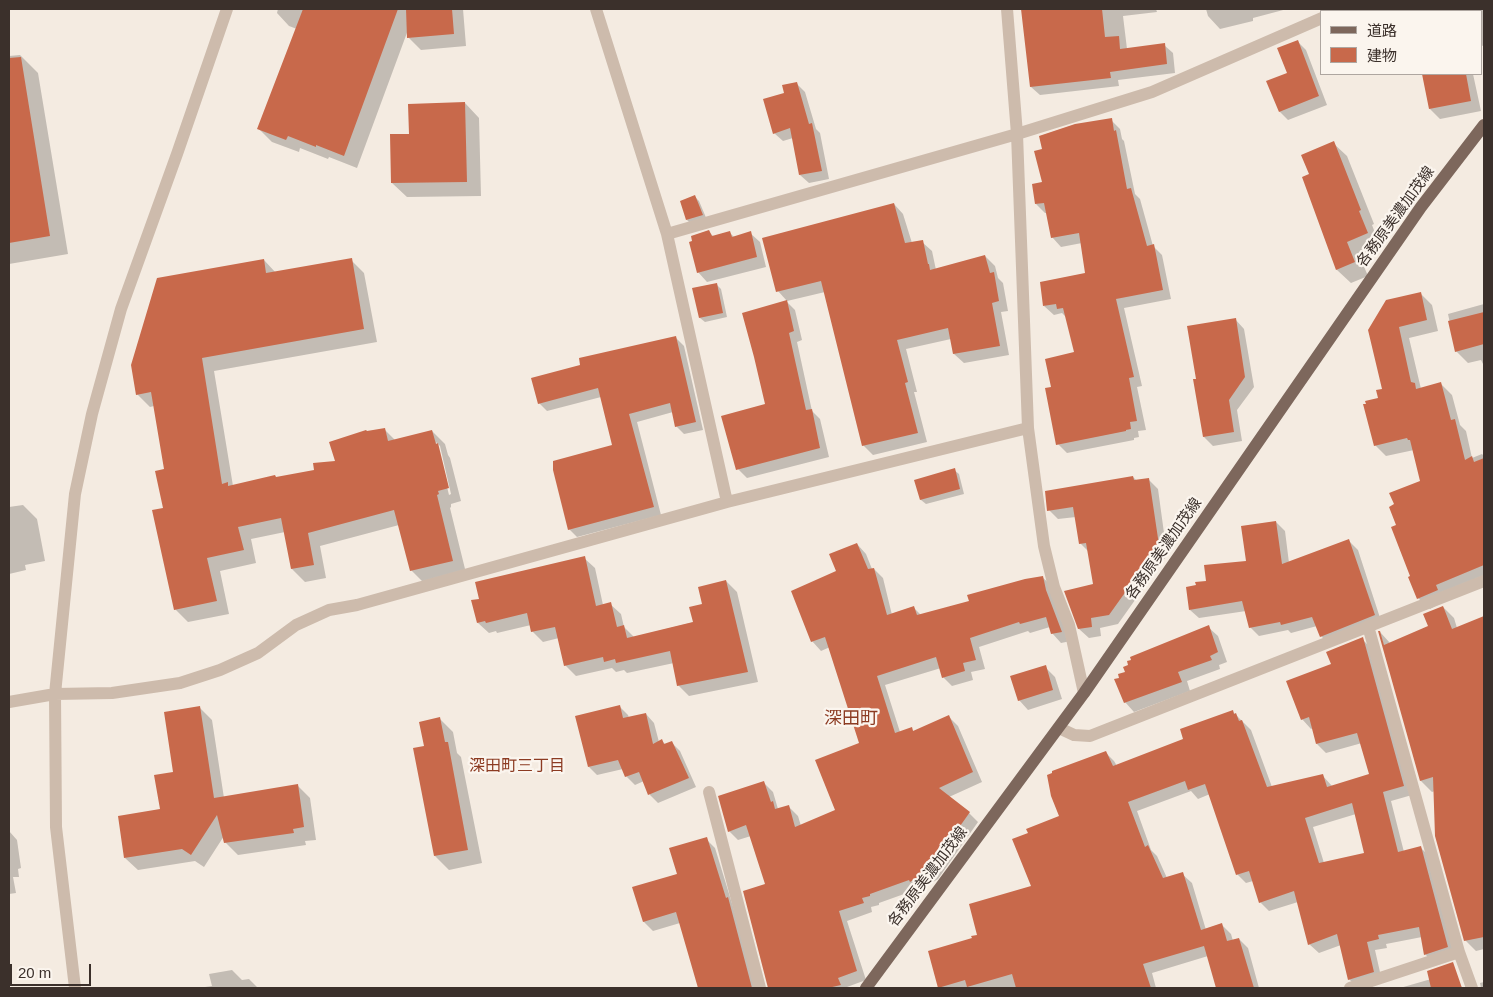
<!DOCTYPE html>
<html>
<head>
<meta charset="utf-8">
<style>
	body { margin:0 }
	#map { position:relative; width:1493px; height:997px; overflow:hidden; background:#f4ebe1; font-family:Arial,"Noto Sans JP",sans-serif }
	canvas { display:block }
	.frame { position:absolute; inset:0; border:10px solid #3b302b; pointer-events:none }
	.legend { position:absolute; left:1320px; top:10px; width:162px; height:65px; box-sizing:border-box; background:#fbf5ee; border:1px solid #aea6a0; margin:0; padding:6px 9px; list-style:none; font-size:15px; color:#3b302b }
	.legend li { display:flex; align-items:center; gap:10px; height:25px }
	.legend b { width:25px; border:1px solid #aea6a0 }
	.scale { position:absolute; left:10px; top:964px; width:81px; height:22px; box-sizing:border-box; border:2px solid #3b302b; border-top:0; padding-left:6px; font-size:15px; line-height:18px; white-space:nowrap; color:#3b302b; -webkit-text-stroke:4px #fbf5ee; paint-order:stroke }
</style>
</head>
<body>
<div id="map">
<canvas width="1493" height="997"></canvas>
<div class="frame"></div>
<ul class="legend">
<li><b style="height:6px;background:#7d675c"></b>道路</li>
<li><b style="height:14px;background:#c8694b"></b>建物</li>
</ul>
<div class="scale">20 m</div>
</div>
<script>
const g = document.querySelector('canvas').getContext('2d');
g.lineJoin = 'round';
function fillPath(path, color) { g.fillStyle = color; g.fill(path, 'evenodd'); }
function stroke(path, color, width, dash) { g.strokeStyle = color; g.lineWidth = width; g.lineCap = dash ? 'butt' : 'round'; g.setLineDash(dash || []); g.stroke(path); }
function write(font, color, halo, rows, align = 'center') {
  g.font = font + ' Arial,"Noto Sans JP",sans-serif'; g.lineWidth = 4.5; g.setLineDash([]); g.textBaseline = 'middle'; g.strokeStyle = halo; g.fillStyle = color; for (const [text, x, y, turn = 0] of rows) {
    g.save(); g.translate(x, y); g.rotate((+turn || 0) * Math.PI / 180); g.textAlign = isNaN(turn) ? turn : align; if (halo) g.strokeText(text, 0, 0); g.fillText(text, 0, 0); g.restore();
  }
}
const shadow = new Path2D(`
	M278 9H463L466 46 421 50 408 37V30L357 168 329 157 328 159 300 148 299 152 272 142 259 129 297 29 289 26 277 13Z
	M1022 9H1156L1157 12 1123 16 1127 49 1164 45 1173 53 1175 73 1118 80 1119 86 1040 95 1031 87Z
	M1206 9H1287L1253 18V21L1220 29 1208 16Z
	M1410 9H1484V45L1482 46V11H1411Z
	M1298 42 1306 50 1327 105 1288 120 1280 112 1268 81 1289 73Z
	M20 55 38 73 68 254 9 264V56Z
	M1423 74H1473L1481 111 1440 119 1430 109Z
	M796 83 805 92 816 129 820 133 829 179 809 183 800 175 793 138 783 141 774 133 785 94Z
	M465 103 479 118 481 196 407 197 392 183 410 135Z
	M1111 120 1120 129 1122 139 1124 141 1135 194 1140 199 1153 246 1162 255 1171 299 1124 308 1142 386 1137 387 1146 430 1138 431 1139 437 1134 438V440L1067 453 1058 444 1052 388 1076 353 1067 318 1062 313 1054 315 1044 306 1086 274 1082 243 1061 247 1052 237 1047 213H1045L1036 204 1043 182 1044 150Z
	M1333 143 1347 156 1374 224 1372 225 1380 246 1359 255 1368 276 1351 283 1337 270 1304 177 1311 175Z
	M695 197 699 201 707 220 691 224 687 220Z
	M894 204 903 214 912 243 922 242 932 251 936 270 985 256 995 266 998 278 1003 283 1008 311 1001 312 1009 355 964 363 954 354 951 339 906 349 917 392H914L927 442 873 455 863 445 825 292 787 301 778 291Z
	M709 232 714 237 730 233 734 237 750 233 760 242 766 267 707 282 698 272Z
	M264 260 276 273 351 260 364 273 377 342 214 371 233 486 315 471 337 462 384 429 395 440 432 431 445 444 448 455 450 458 461 501 451 504V507L450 508 466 573 425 584 411 570 399 525 320 546 326 578 305 582 292 569 285 532 251 539 256 563 220 571 229 614 188 622 175 609 165 509 166 470 154 406 150 407 137 394ZM436 442 440 446 451 494 449 495Z
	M716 284 721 289 727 317 705 322 700 318 694 289Z
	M1421 294 1432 305 1438 331 1409 338 1421 389 1441 384 1452 395 1460 425 1466 431 1472 458 1482 454 1484 456V581L1430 609 1418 598 1398 526 1422 482 1414 450 1386 456 1375 445 1380 399 1383 390 1369 331Z
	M786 301 795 310 802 340 797 342 812 411 820 419 829 457 747 478 738 469 766 405Z
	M1484 304V366L1481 360 1468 363 1456 351 1448 314Z
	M1235 319 1244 329 1254 387 1237 410 1242 441 1213 446 1204 437 1197 380Z
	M676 338 684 346 703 430 684 434 676 426 673 412 637 422 661 515 577 537 569 529 614 446 601 397 547 411 539 403 582 366Z
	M954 470 959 474 964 494 926 504 921 500 916 481Z
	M1133 477 1137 481 1148 479 1158 489 1167 555 1118 624 1100 628 1101 636 1089 638 1079 629 1094 585 1089 552 1080 543 1076 517 1058 519 1049 510Z
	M23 505 37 519 45 561 25 565 26 570 9 574V507Z
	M1276 522 1285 531 1289 563 1349 541 1358 550 1382 624 1330 645 1321 636 1317 626 1291 633 1288 630 1259 636 1250 627 1246 611 1199 618 1190 610 1207 582 1248 562Z
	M857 544 866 554 872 569H874L883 578 892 615 914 608 921 615 970 602 1042 577 1052 586 1071 641 1061 643 1052 633 1050 627 1030 633 1028 631 979 647 985 669 971 672 973 680 952 686 943 677 941 668 885 685 900 732 911 728 914 732 949 717 958 726 982 782 949 797 969 813 978 822 938 879 920 890 918 889 879 903V905L871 907 872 912 847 921 866 980 847 987V988H769L767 885 751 836 738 840 729 831 764 783 773 792 778 809 789 807 798 816 801 826 837 811 861 744 830 647 821 651 812 641 837 572Z
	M584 558 595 568 603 605 610 604 621 614 624 627 634 637 694 622 704 605 726 581 737 592 758 682 689 696 678 685 674 663 627 673 624 670 616 672 612 668 576 676 565 665 559 638 543 642 532 631 531 625 497 633 496 631 489 633 478 623 480 600Z
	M1443 607 1454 618 1457 628 1484 617V949L1476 951 1465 940 1435 791 1432 792 1421 781 1380 632 1390 643 1430 627Z
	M1208 627 1218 636 1227 662 1219 665 1220 669 1187 681 1190 691 1134 712 1125 702 1127 672 1130 666Z
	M1362 639 1371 648 1412 795 1391 801 1404 852 1421 848 1430 857 1457 956 1434 963 1425 954 1422 937 1386 944 1387 948 1375 950 1382 981 1358 988 1349 979 1341 945 1319 953 1309 944 1298 902 1269 911 1260 902 1253 881 1246 883 1237 874 1210 794 1198 799 1191 791 1137 811 1151 850 1157 856 1167 878 1182 874 1192 883 1206 930 1222 925 1231 934 1233 941 1239 939 1248 948 1259 988H1217L1208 956 1152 973 1156 988 939 987 973 939 1032 887 1030 833 1061 817 1105 752 1114 761 1117 766 1185 740 1232 711 1251 730 1272 787 1322 775 1332 786 1371 775 1362 743 1326 753 1317 744 1313 728 1311 729 1302 719 1332 664ZM1356 814 1366 854 1324 863 1313 827Z
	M1045 667 1055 677 1062 699 1028 710 1019 700Z
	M620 707 628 715 629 718 646 714 654 723 659 742 662 741 666 745 672 743 680 751 696 787 658 803 650 795 644 781 635 785 626 776 623 769 597 775 589 767Z
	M200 708 212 720 224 798 298 786 310 798 316 840 305 841 306 845 238 855 225 842 224 836 204 867 195 861 138 870 125 858 161 810Z
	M439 718 453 732 457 753 461 757 482 863 449 870 435 856 415 749 426 747Z
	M9 831 17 840 21 868 18 869 19 877H13L16 893 9 894Z
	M706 839 715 848 758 988H700L680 923 653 931 644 922 634 888 678 874Z
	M232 970 242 980 249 979 258 988H198L212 986 209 974Z
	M1445 975 1463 988H1400Z
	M1484 982V988H1481L1480 983Z`);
const building = new Path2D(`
	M303 9H398L344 156 316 145V147L288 136 286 140 257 129Z
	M406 9H452L454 34 407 38Z
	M1021 9H1102L1105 37 1119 36 1120 49 1165 43 1167 64 1110 72 1111 78 1030 87Z
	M1298 40 1319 96 1279 112 1266 81 1287 73 1277 48Z
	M21 57 50 236 9 243V58Z
	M1422 74H1466L1471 101 1429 109Z
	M797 82 809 124 812 123 822 171 799 175 790 128 773 134 763 99 784 93 782 85Z
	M465 102 467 182 391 183 390 134H409L408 104Z
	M1112 118 1114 131 1116 130 1127 189 1131 188 1147 246 1154 244 1163 290 1116 299 1134 377 1129 378 1137 421 1130 422 1131 429 1126 430V431L1056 445 1045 388 1051 387 1045 359 1074 352 1063 308 1057 309 1056 304 1043 306 1040 282 1085 273 1079 233 1051 238 1044 203 1035 204 1032 184 1042 182 1034 151 1042 149 1039 136 1075 124Z
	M1334 141 1361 210 1359 211 1368 233 1347 242 1355 262 1336 270 1302 177 1309 174 1301 155Z
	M695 195 703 215 686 220 680 201Z
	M894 203 905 243 923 240 928 264H929L930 270 985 255 990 273 994 272 999 301 992 303 1000 346 953 354 948 328 897 340 908 382 905 383 918 433 862 446 821 281 776 292 762 238Z
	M709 230 712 236 730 231 732 237 751 231 757 257 697 273 689 242 692 241 691 236Z
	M352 258 364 329 202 358 222 484 228 482V486L275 475 276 477 314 470 313 463 335 461 329 442 366 430 367 431 385 428 388 441 432 430 436 444 438 443 449 488 438 491 439 494 437 495 453 561 410 571 394 510 308 533 314 565 291 569 281 518 238 527 244 550 207 558 217 601 174 610 152 510 163 508 155 471 164 469 151 392 136 395 131 365 157 278 264 259 266 273Z
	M717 283 723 313 699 318 692 288Z
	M1421 292 1427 320 1399 327 1411 382 1415 383 1416 389 1441 382 1451 420 1455 419 1465 460 1472 456 1474 462 1484 458V565L1436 585 1438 590 1417 599 1408 577 1410 576 1391 527 1396 525 1389 507 1394 504 1389 493 1420 481 1410 440H1408L1407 438 1374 446 1363 404H1366L1365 401 1378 398 1376 390 1382 389 1368 330 1386 300Z
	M787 300 794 331 789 333 806 410 812 409 820 448 736 470 721 416 765 404 754 357 742 313Z
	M1484 312V344L1455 352 1448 321Z
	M1236 318 1245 377 1229 400 1234 432 1203 437 1193 379H1196L1187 326Z
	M676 336 696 422 675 427 670 403 629 414 654 507 568 530 553 470V461L612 445 598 388 538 404 531 378 580 365 579 358Z
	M955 468 960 489 920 500 914 480Z
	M1133 476 1134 480 1149 478 1159 545 1109 615 1091 618 1092 627 1078 629 1064 591 1093 584 1086 543 1079 544 1073 507 1047 511 1045 491Z
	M1276 521 1282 564 1349 539 1375 615 1320 637 1312 617 1281 625 1280 622 1249 628 1242 601 1189 610 1186 587 1196 585 1195 582 1206 581 1204 565 1246 561 1241 526Z
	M857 543 868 569 874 568 887 615 914 606 917 615 969 601 967 595 1025 579 1043 576 1046 590 1062 632 1051 634 1046 617 1020 624 1019 622 970 638 976 660 963 663 965 671 942 678 936 657 877 676 895 733 912 727 913 731 949 715 973 772 939 788 970 812 929 870 910 882 909 880 870 894V896L862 898 864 903 839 911 857 971 838 978 841 985 828 988H768L743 891 765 884 746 825 728 832 718 796 764 781 771 802 773 801 775 809 789 805 795 827 835 810 815 760 859 743 825 637 811 642 791 591 836 571 829 554Z
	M585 556 596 606 611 602 617 627 624 625 627 638 693 622 689 607 702 604 698 587 726 580 748 672 677 686 670 651 616 663 615 659 604 662 603 657 564 666 555 627 531 632 527 613 486 623 485 621 477 623 471 600 479 599 475 582Z
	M1443 606 1452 629 1484 616V937L1464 941 1435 836 1433 777 1420 781 1378 631H1380L1384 645 1428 626 1423 614Z
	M1209 625 1218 652 1210 656 1212 660 1178 672 1182 682 1124 703 1114 679 1119 678 1118 674 1125 672 1123 667 1128 665 1127 661 1131 660 1130 657Z
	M1363 637 1404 786 1383 792 1398 852 1421 846 1448 947 1424 955 1419 927 1378 935 1379 939 1367 942 1374 972 1348 980 1337 934 1308 945 1294 891 1259 903 1249 871 1236 875 1205 784 1188 790 1185 781 1128 802 1145 847 1148 845 1163 878 1183 872 1201 930 1222 923 1227 941 1239 938 1254 988H1216L1204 946 1143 964 1151 988H1016L1012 974 967 987 965 980 938 988 928 951 972 938 971 936 977 935 969 904 1031 886 1012 839 1028 833 1026 829 1059 816 1051 796 1047 775 1052 773V771L1106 751 1113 766 1183 739 1180 729 1233 710 1234 714 1236 713 1239 721 1242 720 1267 787 1323 774 1327 787 1369 774 1357 733 1316 744 1309 717 1301 720 1286 681 1331 664 1326 652ZM1352 803 1364 853 1319 863 1305 818Z
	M1046 665 1053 690 1018 701 1010 676Z
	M620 705 623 718 646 713 653 744 662 739 664 744 672 741 689 778 648 795 639 772 625 777 618 760 588 767 575 716Z
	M200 706 214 798 298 784 304 827 293 829 294 833 224 843 217 815 191 855 182 849 124 858 118 816 160 809 154 775 173 772 164 712Z
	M440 717 445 742H448L468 850 434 856 413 748 424 746 419 722Z
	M707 837 726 898 728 897 752 988H698L676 912 643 922 632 887 677 874 669 848Z
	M1453 962 1462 988H1431L1427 971Z`);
const minor = new Path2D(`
	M596 9 667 234 727 502
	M1007 9 1017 134 1028 428 1044 546 1054 587 1069 625 1084 693
	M667 234 1017 134 1152 92 1322 18
	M1368 626 1459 952 1472 988
	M9 702 55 694 112 693 180 683 220 670 258 653 296 625 329 610 357 605 727 502 1028 428
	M1059 728 1074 735 1090 736 1484 581
	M709 792 760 988
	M75 988 56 827 55 694 75 494 92 414 121 309 177 154 227 9
	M1350 988 1459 952`);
const major = new Path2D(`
	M866 988 1084 693 1421 207 1484 125`);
const streetNames = [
	["各務原美濃加茂線",1396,217,-54],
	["各務原美濃加茂線",1164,549,-55],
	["各務原美濃加茂線",928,877,-53]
];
const neighbourhoodNames = [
	["深田町三丁目",517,767]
];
const quarterNames = [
	["深田町",851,719]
];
fillPath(shadow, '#0003');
fillPath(building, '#c8694b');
stroke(minor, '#cdbbac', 12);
stroke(major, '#7d675c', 12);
write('15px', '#3b302b', '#fbf5ee', streetNames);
write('16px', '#8c3b22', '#fbf5ee', neighbourhoodNames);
write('18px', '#8c3b22', '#fbf5ee', quarterNames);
</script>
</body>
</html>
